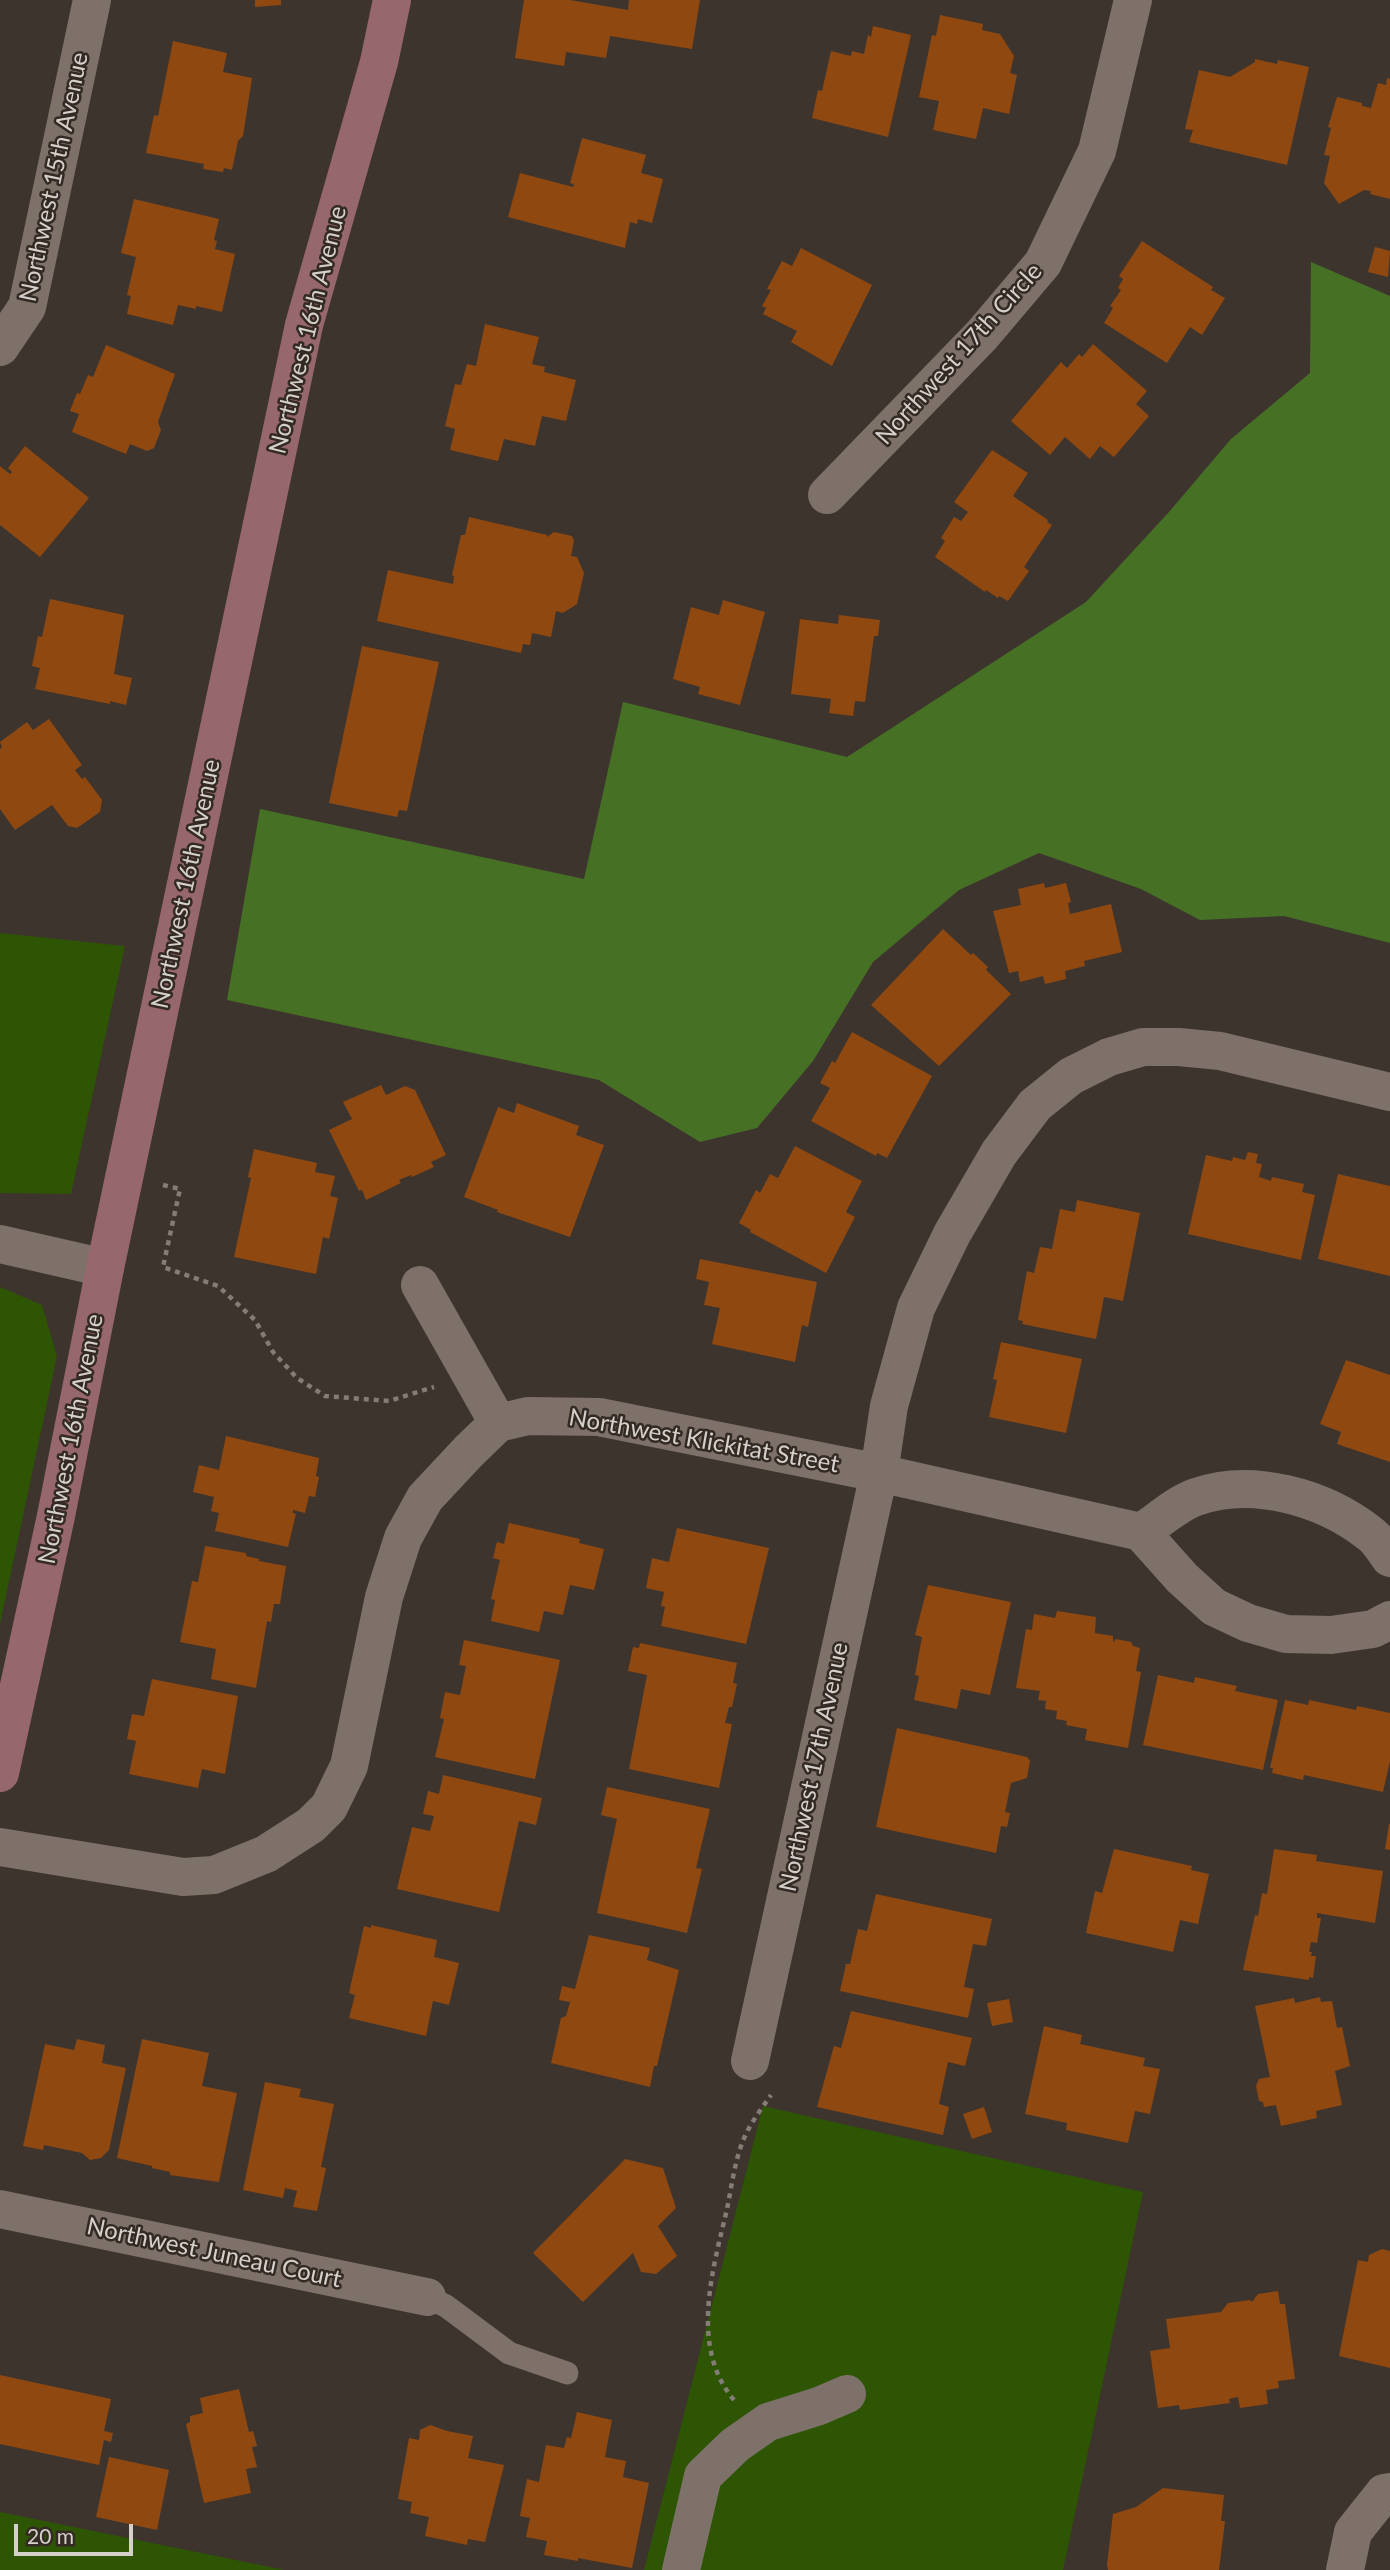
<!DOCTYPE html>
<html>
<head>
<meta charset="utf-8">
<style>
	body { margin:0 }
	#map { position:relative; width:1390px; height:2570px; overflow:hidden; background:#3e342e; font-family:Lato,sans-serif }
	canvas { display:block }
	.scale { position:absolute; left:14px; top:2524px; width:119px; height:32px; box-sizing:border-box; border:4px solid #d6d0cc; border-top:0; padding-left:9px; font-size:21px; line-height:24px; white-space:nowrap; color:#d6d0cc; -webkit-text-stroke:5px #342a24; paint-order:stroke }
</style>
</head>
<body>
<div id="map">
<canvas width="1390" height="2570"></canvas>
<div class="scale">20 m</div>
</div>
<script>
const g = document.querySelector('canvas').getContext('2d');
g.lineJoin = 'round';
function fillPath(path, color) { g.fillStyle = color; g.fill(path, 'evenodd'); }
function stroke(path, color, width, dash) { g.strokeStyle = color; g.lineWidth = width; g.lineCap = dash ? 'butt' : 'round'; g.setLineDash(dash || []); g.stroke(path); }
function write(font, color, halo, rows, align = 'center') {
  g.font = font + ' Lato,sans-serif'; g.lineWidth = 5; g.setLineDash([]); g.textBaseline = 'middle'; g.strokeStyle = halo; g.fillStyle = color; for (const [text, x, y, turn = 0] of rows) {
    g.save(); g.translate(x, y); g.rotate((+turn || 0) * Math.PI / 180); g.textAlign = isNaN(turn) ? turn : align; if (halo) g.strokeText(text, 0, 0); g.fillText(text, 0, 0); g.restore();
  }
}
const green = new Path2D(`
	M0 933 125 946 71 1194 0 1193Z
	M0 1287 42 1305 57 1356 0 1624Z
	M763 2106 1143 2192 1063 2570H644Z
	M0 2512 285 2570H0Z`);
const forest = new Path2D(`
	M1311 262 1390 296V943L1284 916 1200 920 1141 889 1039 853 959 890 873 962 813 1061 757 1128 700 1142 599 1080 227 1000 260 809 584 879 623 702 847 757 1086 602 1169 512 1231 439 1310 373Z`);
const building = new Path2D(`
	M255 0H281V5L255 7Z
	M524 0H570L628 10 629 0H700L692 49 610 36 606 58 566 52 564 66 515 58Z
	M940 15 983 24 982 30 1000 34 1014 56 1010 73 1017 75 1009 114 983 108 976 139 933 130 939 101 919 97 932 35 936 36Z
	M873 26 911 35 888 137 812 118 818 90 822 91 831 51 851 56 852 51 864 54 868 35 871 37Z
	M173 41 227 53 223 72 252 78 243 136 238 141 232 170 224 168 223 172 203 169 204 164 146 153 154 115 158 116Z
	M1255 59 1277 64 1278 60 1309 67 1287 165 1189 142 1193 130 1185 129 1199 70 1230 77 1255 62Z
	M1387 78 1390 79V199L1370 194 1371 191 1364 190 1339 204 1324 183 1330 156 1324 155 1331 128 1328 127 1337 97 1362 103V106L1371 108 1378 83 1386 85Z
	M582 138 646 155 641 173 663 179 652 223 638 219 637 224 630 222 625 248 508 217 520 173 573 187 574 184 570 183Z
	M134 199 219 219 214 240 217 241 215 249 235 254 222 312 196 306V309L178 305 173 325 127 314 131 296 127 295 136 257 121 253Z
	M1142 241 1213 287 1211 290 1225 298 1202 335 1190 327 1167 363 1104 323 1113 308 1110 306 1121 290 1118 288 1123 279 1119 276Z
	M1375 247 1390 251 1388 277 1368 272Z
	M801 248 872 285 832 366 791 342 797 331 763 314 766 308 762 306 771 290 767 289 782 261 792 266Z
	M485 324 539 337 532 364 545 367 544 372 576 380 566 421 542 416 535 446 504 439 498 461 450 450 455 429 445 426 455 384 461 385 467 364 476 366Z
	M1093 344 1147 391 1136 404 1149 416 1114 457 1100 446 1090 459 1065 437 1050 455 1011 421 1061 362 1067 368 1079 354 1082 357Z
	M106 345 175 374 158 422 161 430 154 448 147 451 130 444 126 454 72 432 79 414 70 411 77 393 80 394 88 375 93 377Z
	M25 446 89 498 40 557 0 525V466L10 474 12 472 8 468Z
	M992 450 1028 473 1013 496 1048 520 1047 522 1052 525 1024 567 1029 571 1008 601 999 596 998 598 986 590 985 592 935 557 945 541 941 538 954 517 961 521 968 512 954 502Z
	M469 517 547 535V537L554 532 572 536 574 541 571 556 577 557 584 573 577 604 563 613 556 611 551 637 532 633 530 645 523 644 521 653 377 621 388 570 453 584 454 576 452 575 461 535H465Z
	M50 599 124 615 114 674 132 678 126 705 110 701V704L35 689 40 668 32 666 38 636 42 637Z
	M723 600 765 612 740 705 698 694 700 687 673 679 691 607 719 615Z
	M839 615 880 620 878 636H874L865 702 855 701 853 716 829 713 831 699 791 694 800 619 838 624Z
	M362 646 439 662 407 811 399 810 397 817 329 803Z
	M49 719 82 765 75 770 82 779 85 777 102 800 100 812 77 828 68 826 52 805 15 830 0 809V749L2 747 0 742 27 722 33 730Z
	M1044 883 1045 888 1066 883 1071 902 1068 903 1070 914 1111 904 1122 952 1084 961 1085 966 1065 971 1066 979 1045 984 1043 976 1020 982 1018 971 1009 973 993 911 1021 905 1018 889Z
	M943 929 971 955 973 953 988 967 986 970 1011 994 939 1066 871 1005Z
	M852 1032 932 1076 887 1158 877 1153 876 1156 811 1121 830 1088 820 1083 832 1061 835 1063Z
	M381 1085 386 1095 405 1086 415 1090 446 1155 431 1162 434 1167 412 1177 411 1175 399 1180 401 1183 366 1200 362 1190 359 1191 329 1130 352 1119 343 1102Z
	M517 1103 579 1126 576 1135 604 1145 570 1237 497 1212 498 1210 464 1197 498 1107 514 1113Z
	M795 1146 862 1181 846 1212 855 1217 826 1273 750 1232 751 1230 739 1223 756 1190 760 1193 770 1174 778 1178Z
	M254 1149 317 1163 315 1172 335 1176 330 1196 338 1198 329 1239 323 1237 316 1274 234 1257 251 1178 248 1177Z
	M1248 1152 1258 1154 1256 1163 1262 1164 1259 1177 1271 1181 1272 1177 1304 1184 1302 1192 1315 1195 1301 1260 1188 1234 1206 1155 1232 1161 1233 1157 1245 1160Z
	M1338 1174 1390 1186V1276L1318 1259Z
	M1077 1200 1140 1213 1123 1301 1104 1297 1096 1339 1022 1324 1023 1321 1018 1320 1027 1271 1034 1273 1040 1247 1052 1249 1060 1209 1075 1212Z
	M700 1259 817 1282 808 1327 802 1325 795 1362 712 1344 720 1308 704 1305 709 1282 696 1279Z
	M1001 1342 1082 1359 1066 1433 989 1417 997 1380 993 1379Z
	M1346 1360 1390 1375V1462L1337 1444 1341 1432 1320 1424Z
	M226 1436 319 1458 316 1476 319 1477 315 1497 309 1496 305 1513 293 1510V1513L296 1514 288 1547 215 1531 219 1513 211 1511 214 1497 193 1492 199 1465 219 1470Z
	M509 1523 580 1539 579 1543 604 1549 594 1590 570 1585 563 1615 544 1611 539 1632 491 1621 495 1600 491 1599 500 1560 493 1558 497 1542 504 1544Z
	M677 1528 769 1548 746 1644 661 1626 665 1607 661 1606 664 1592 646 1588 652 1558 669 1562Z
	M205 1546 246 1553V1556L259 1559V1561L286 1566 280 1604H274L271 1622 267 1621 256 1688 211 1679 216 1649 180 1642 192 1581 198 1582Z
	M928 1585 1011 1602 990 1695 961 1689 957 1709 914 1700 919 1676 915 1675 922 1637 915 1635Z
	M1057 1611 1096 1617 1095 1633 1113 1636V1642L1116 1639 1131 1642 1133 1646 1140 1648 1136 1671 1141 1672 1128 1748 1085 1740 1087 1729 1066 1725 1067 1721 1056 1719 1057 1711 1045 1709 1046 1701 1038 1700 1040 1691 1016 1688 1026 1629 1032 1630 1034 1614 1055 1618Z
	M464 1640 560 1660 535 1779 435 1757 444 1719 440 1718 445 1692 460 1695 466 1666 459 1665Z
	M640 1643 737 1663 733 1683 737 1684 732 1707H729L725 1723 732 1724 719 1788 629 1769 647 1675 628 1671 633 1647 639 1648Z
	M1158 1675 1194 1683 1195 1677 1237 1686 1235 1691 1278 1700 1263 1770 1143 1745Z
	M152 1679 238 1696 225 1774 202 1769 198 1788 129 1774 136 1741 127 1739 132 1714 144 1716Z
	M1285 1700 1308 1705 1309 1700 1356 1710 1357 1706 1390 1713V1761L1383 1792 1304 1775 1303 1780 1272 1773 1273 1768H1270Z
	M897 1728 1027 1757 1030 1761 1027 1778 1011 1783 1005 1812 1010 1813 1007 1827 1001 1826 996 1853 876 1827Z
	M443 1775 542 1798 536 1825 519 1821 499 1912 397 1889 412 1827 430 1831 434 1816 423 1814 428 1791 439 1794Z
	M607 1787 710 1809 696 1868 702 1869 687 1933 597 1913 617 1819 601 1815Z
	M1389 1824H1390V1850L1385 1849Z
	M1114 1849 1192 1866 1191 1870 1209 1874 1198 1924 1180 1920 1173 1952 1086 1933 1095 1891 1102 1893Z
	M1274 1849 1317 1855 1316 1861 1383 1871 1375 1923 1317 1913V1918H1321L1317 1943 1311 1942 1309 1952H1312L1311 1956H1316L1313 1978 1309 1977V1980L1243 1970 1255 1915 1258 1916 1262 1893 1267 1894Z
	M876 1894 992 1919 986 1946 973 1944 964 1987 974 1989 968 2018 840 1991 846 1964H850L858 1929 867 1931Z
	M371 1925 437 1940 434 1957 459 1963 449 2005 433 2001 426 2036 349 2018 355 1995 349 1993 364 1926 371 1928Z
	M589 1935 650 1948 647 1960 679 1970 657 2066H654L650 2087 551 2063 561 2018 566 2016 570 2002 559 2000 562 1986 575 1989Z
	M1320 1997 1321 2002 1332 2001 1337 2028 1342 2027 1350 2066 1335 2071 1342 2105 1316 2111 1317 2118 1281 2126 1276 2105 1264 2107 1263 2102 1259 2101 1256 2086 1259 2079 1270 2077 1255 2006 1294 1998 1295 2003Z
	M1009 1999 1013 2022 992 2026 987 2003Z
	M851 2011 972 2038 965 2066 948 2062 939 2104 949 2107 943 2135 817 2107 834 2046 841 2048Z
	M1044 2026 1082 2035 1080 2044 1145 2058 1143 2066 1160 2069 1150 2114 1135 2111 1128 2143 1066 2130 1067 2123 1025 2114Z
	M77 2039 105 2045 102 2063 126 2068 109 2150 101 2158 90 2160 82 2153 44 2145 43 2150 23 2146 45 2044 74 2050Z
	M142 2039 209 2053 202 2086 237 2093 219 2182 170 2175V2172L152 2168V2166L117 2158Z
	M265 2082 301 2089 299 2097 334 2104 321 2167 326 2168 317 2211 293 2207 297 2191 285 2188 283 2198 243 2190Z
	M984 2107 992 2132 972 2139 963 2114Z
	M625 2159 663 2168 676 2208 658 2226 677 2256 656 2274 641 2272 633 2253 583 2302 533 2253Z
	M1382 2249 1390 2251V2368L1339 2356 1358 2260 1368 2262 1369 2255Z
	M1278 2291 1280 2304H1285L1295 2379 1278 2381 1279 2388 1266 2390 1268 2404 1240 2408 1238 2397 1229 2399 1230 2403 1180 2410 1179 2405 1158 2408 1150 2351 1170 2348 1166 2319 1221 2312 1228 2303 1250 2300 1252 2302 1258 2294Z
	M0 2375 111 2399 104 2431 113 2433 111 2442 104 2440 99 2465 0 2444Z
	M239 2389 249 2432 253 2431 257 2446 252 2447 257 2467 246 2469 251 2493 204 2503 186 2424 190 2422V2416L203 2413 200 2398Z
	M577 2412 612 2420 605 2457 626 2461 623 2477 649 2483 632 2568 578 2558V2561L544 2555 547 2541 526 2537 530 2518 520 2516 527 2479 539 2482 546 2445 564 2448 567 2437 571 2438Z
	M430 2425 447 2431 473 2436 468 2458 504 2465 485 2542 468 2539 467 2545 425 2536 429 2517 410 2513 412 2502 398 2499 409 2438 419 2440 420 2430Z
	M109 2457 169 2470 157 2530 96 2517Z
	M1163 2488 1224 2495 1221 2521H1225L1219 2570H1108L1107 2565 1113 2514 1136 2507Z`);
const path = new Path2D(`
	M163 1185 180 1189 163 1267 218 1286 255 1320 273 1352 297 1378 325 1396 389 1401 434 1387
	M734 2400C689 2347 713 2269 727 2209 732 2185 735 2158 745 2136 752 2121 762 2108 771 2095`);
const lane = new Path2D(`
	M427 2297 446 2306 509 2353 567 2373`);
const street = new Path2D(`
	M0 347 27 307 92 0
	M827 495 982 335 1043 263 1097 151 1133 0
	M0 1244 105 1268
	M420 1285 498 1423
	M1141 1532C1157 1522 1178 1503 1196 1497 1252 1477 1323 1497 1369 1533 1378 1539 1384 1550 1390 1558
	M0 1847 183 1877 214 1875 266 1854 311 1825 329 1807 349 1766 384 1597 403 1538 425 1498 469 1451 498 1423 528 1416 599 1417 879 1473 1141 1532 1182 1578 1214 1607 1248 1623 1286 1634 1331 1635 1373 1629 1390 1620
	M750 2061 879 1473 889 1406 916 1308 952 1234 999 1153 1035 1105 1071 1076 1109 1057 1143 1047H1179L1220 1051 1390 1092
	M0 2209 427 2297
	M681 2570 703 2476 735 2445 768 2422 819 2406 847 2394
	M1345 2570 1353 2532 1384 2493 1390 2492`);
const secondary = new Path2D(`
	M0 1773 56 1516 105 1268 304 325 379 62 392 0`);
const streetNames = [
	["Northwest 15th Avenue",54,177,-78],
	["Northwest 16th Avenue",308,330,-76],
	["Northwest 17th Circle",959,354,-48],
	["Northwest 16th Avenue",186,884,-78],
	["Northwest 16th Avenue",71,1439,-79],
	["Northwest Klickitat Street",704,1441,10],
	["Northwest 17th Avenue",814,1767,-78],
	["Northwest Juneau Court",214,2253,12]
];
fillPath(green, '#2d5504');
fillPath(forest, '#467125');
fillPath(building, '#8f4810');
stroke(path, '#847c77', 4.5, [5, 5]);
stroke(lane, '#7d716a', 23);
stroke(street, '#7d716a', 38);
stroke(secondary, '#97676e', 38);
write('24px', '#d6d0cc', '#342a24', streetNames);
</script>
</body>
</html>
